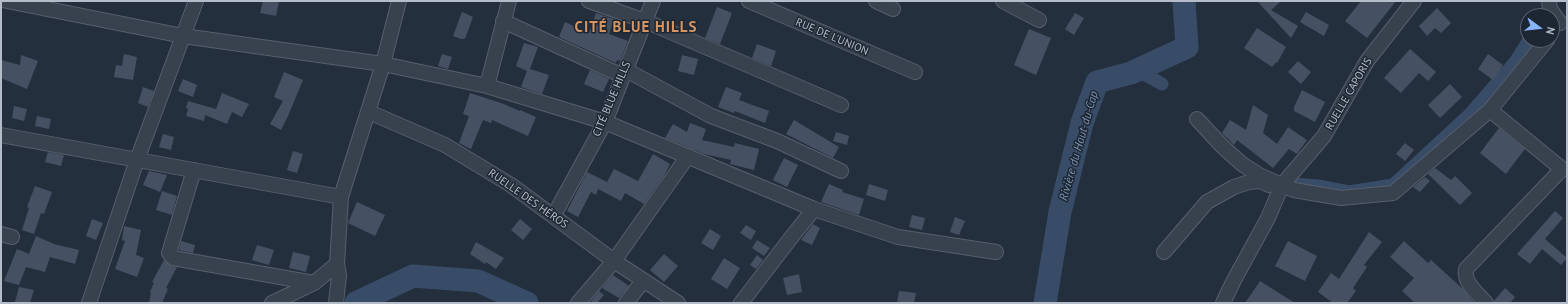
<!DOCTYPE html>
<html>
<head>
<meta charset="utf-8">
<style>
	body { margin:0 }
	#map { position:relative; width:1568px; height:304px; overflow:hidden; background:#242f3e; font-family:"PT Sans",sans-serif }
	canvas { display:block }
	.frame { position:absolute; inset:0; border:2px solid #b4bcc9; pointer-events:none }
	.north { position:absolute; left:1520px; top:8px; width:40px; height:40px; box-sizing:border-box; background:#1d2633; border:1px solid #59626f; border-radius:50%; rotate:105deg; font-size:11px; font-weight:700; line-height:16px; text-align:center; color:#b4bcc9 }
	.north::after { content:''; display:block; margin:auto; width:14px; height:18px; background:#8ab4f8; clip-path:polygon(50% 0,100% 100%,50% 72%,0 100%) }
</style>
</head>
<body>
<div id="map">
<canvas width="1568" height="304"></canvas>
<div class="frame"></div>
<div class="north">N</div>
</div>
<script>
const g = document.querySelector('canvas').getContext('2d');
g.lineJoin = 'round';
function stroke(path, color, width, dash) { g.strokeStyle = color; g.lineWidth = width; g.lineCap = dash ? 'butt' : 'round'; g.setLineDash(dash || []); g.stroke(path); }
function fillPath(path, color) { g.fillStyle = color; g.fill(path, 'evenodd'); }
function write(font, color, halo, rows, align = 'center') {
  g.font = font + ' "PT Sans",sans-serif'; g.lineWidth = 3; g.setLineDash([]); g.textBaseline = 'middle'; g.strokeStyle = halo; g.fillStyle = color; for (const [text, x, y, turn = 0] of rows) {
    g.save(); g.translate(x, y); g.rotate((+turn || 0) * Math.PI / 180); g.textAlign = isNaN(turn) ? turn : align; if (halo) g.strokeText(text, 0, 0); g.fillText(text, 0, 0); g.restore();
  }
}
const canal = new Path2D(`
	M1137 70 1162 84
	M1293 184 1318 186 1349 192 1393 185 1470 114 1515 62 1529 40`);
const river = new Path2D(`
	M356 303 413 276 478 281 527 303
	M1045 303 1060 212 1082 123 1097 82 1131 73 1187 47 1184 1`);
const building = new Path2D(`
	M263 1H279L276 16 260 13Z
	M1257 1H1281L1271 10 1298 26 1291 38Z
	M1361 1H1396L1367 38 1345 21Z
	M717 7 732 13 720 44 705 38Z
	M1437 8 1451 23 1441 33 1435 28 1427 36 1419 26Z
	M462 12 473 17 465 39H461L453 36Z
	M1306 12 1329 25 1324 36 1300 22Z
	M596 13 614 19 609 34 628 41 620 61 617 60 616 63 559 37 565 22 589 33Z
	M1075 13 1084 18 1074 35 1065 29Z
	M1257 28 1286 47 1277 63 1276 62 1272 67 1244 48Z
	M1029 29 1051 38 1036 75 1014 65Z
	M524 43 538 47 530 69 549 75 542 94 521 87 527 71 516 66Z
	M757 44 776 51 771 66 752 58Z
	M1410 49 1436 72 1428 81 1419 73 1401 93 1384 78Z
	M124 54 137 57 133 80 114 77 116 65 122 66Z
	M442 54 452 57 448 69 438 66Z
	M1488 54 1503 65 1493 80 1478 69Z
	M21 55 38 61 27 89 1 78V60L20 65Z
	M682 55 698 59 694 75 678 71Z
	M1298 61 1311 72 1301 84 1288 72Z
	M590 70 609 79 603 92 584 84Z
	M284 72 303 80 288 116 281 130 270 124 283 101 274 97Z
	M183 79 197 85 193 97 178 91Z
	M1450 84 1462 97 1440 118 1428 105Z
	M143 87 154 91 148 107 138 103Z
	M726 87 742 93 739 100 769 111 765 123 735 111 734 113 718 107Z
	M1302 90 1325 102 1315 122 1294 111V107Z
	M222 93 249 104 242 117 232 112 227 124 205 115 204 121 186 116 188 109 186 108 188 101 216 109Z
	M470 93 501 103 520 111V110L536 117 528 136 492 120 491 123 483 120 471 149 459 143 469 116 463 114Z
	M1253 105 1268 115 1263 133 1277 144 1288 127 1307 140 1297 154 1289 149 1273 168 1237 140 1234 145 1222 133 1230 120 1246 130Z
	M14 106 27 109 24 121 12 118Z
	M37 116 51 119 49 129 35 126Z
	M794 120 839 147 833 158 786 134Z
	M690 123 706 129 702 140 734 147 735 143 759 149 754 170 730 164 731 160 704 154 665 138 673 124 687 132Z
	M1499 128 1525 149 1506 174 1480 153Z
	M836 132 849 136 847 145 833 141Z
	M163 134 174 137 171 150 159 147Z
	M1405 143 1414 150 1405 161 1396 154Z
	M293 151 303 154 297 173 287 170Z
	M48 152 64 155 61 166 45 162Z
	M653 154 670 164 664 176 644 204 625 193 621 201 598 189 596 195 591 192 578 217 567 211 587 172 607 182 614 169 638 181Z
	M784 158 798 165 787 187 773 180Z
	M1435 168 1451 180 1455 176 1472 193 1460 205 1428 174Z
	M149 171 167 175 160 192 143 185Z
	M1425 177 1430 181 1420 192 1413 187Z
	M829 184 843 190 842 192 864 199 859 215 821 202Z
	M869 184 888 190 885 201 866 195Z
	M35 186 52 192 44 214 41 213 34 234 22 230 29 208 27 207Z
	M162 191 177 196 172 215 156 210Z
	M357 202 385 215 375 236 348 223Z
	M1555 211 1563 218 1545 239 1567 258 1561 265 1542 249 1530 264 1517 254Z
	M912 215 925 218 922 230 909 227Z
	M955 217 965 221 959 235 950 232Z
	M92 219 103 223 96 240 86 236Z
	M520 219 532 229 523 240 511 230Z
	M813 224 820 228 812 245 801 240Z
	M746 225 756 231 751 240 740 233Z
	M124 226 141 230 136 255 144 258 137 277 115 269 125 241 122 240Z
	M710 229 721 236 713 250 701 243Z
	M1369 232 1382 242 1364 265 1367 267 1353 288 1356 291 1347 303H1333L1318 292 1331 273 1339 279Z
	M36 236 54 244 79 250 75 264 50 257 45 272 26 267 19 285 4 281 17 249 29 254Z
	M757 240 770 248 764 256 752 248Z
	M181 241 195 245 193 253 179 250Z
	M1288 241 1317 256 1305 281 1275 266Z
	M1404 241 1428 263 1431 260 1463 289 1474 303H1415L1402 291 1414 278 1390 257Z
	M476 242 504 258 496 269 486 262 485 264 470 254Z
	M257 245 274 250 269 265 252 260Z
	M293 252 310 256 306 272 289 268Z
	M664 254 678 266 664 282 650 270Z
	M757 255 763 260 756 269 750 265Z
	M724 258 740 268 727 289 711 279Z
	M164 260 171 266 177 267 166 288 168 289 162 303H149L151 293 150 292 154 283 152 282Z
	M799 274 802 292 787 295 783 278Z
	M613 275 629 286 619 298 602 288Z
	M1260 281 1295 303H1245Z
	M19 287 34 290 30 303 15 302Z
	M1505 288 1515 297 1510 303H1494V301Z
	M599 291 604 295 597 303H593L591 301Z
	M899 291 916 293 914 303H897Z`);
const minor = new Path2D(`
	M7 1 183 36 383 64 487 86 605 122 814 209 898 237 996 252
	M589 1 645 21 841 105
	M749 1 915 72
	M876 1 893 9
	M1003 1 1039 20
	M1549 1 1550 9 1560 23
	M503 21 623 76
	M626 70 711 116 777 141 841 171
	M487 86 509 1
	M369 112 445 145 511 185 614 261 678 303
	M1197 119 1222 146 1242 164 1259 175 1282 185 1294 190 1341 198 1393 193 1490 110 1547 40
	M1 135 341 197
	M194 170 169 253 173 258 314 283
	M554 215 605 122 653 1
	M1 234 12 237
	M1164 252 1207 202 1234 187 1249 182 1260 181 1269 185
	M89 303 137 160 196 1
	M272 303 314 283 337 264
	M336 303 339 275 337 264 341 197 383 64 399 1
	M578 303 614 261 688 156
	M626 303 643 281
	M741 303 790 239 814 209
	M1223 303 1234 280 1268 218 1282 185 1324 136 1367 61 1414 1
	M1486 303C1478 294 1463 282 1466 269L1562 169 1490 110`);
const streetNames = [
	["RUE DE L'UNION",832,37,23],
	["RUELLE CAPORIS",1349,94,-60],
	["CITÉ BLUE HILLS",612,99,-67],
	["RUELLE DES HÉROS",528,199,35]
];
const waterNames = [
	["Rivière du Haut-du-Cap",1079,146,-74]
];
const districtNames = [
	["CITÉ BLUE HILLS",636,28]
];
stroke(canal, '#394c67', 13);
stroke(river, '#394c67', 23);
fillPath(building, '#455162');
stroke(minor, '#565f6c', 16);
stroke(minor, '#38414e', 14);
write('11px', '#b4bcc9', '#1d2633', streetNames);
write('italic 12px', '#7c92b1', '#1d2633', waterNames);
g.letterSpacing = '1px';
write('bold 15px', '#d59563', '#1d2633', districtNames);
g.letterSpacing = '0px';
</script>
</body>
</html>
